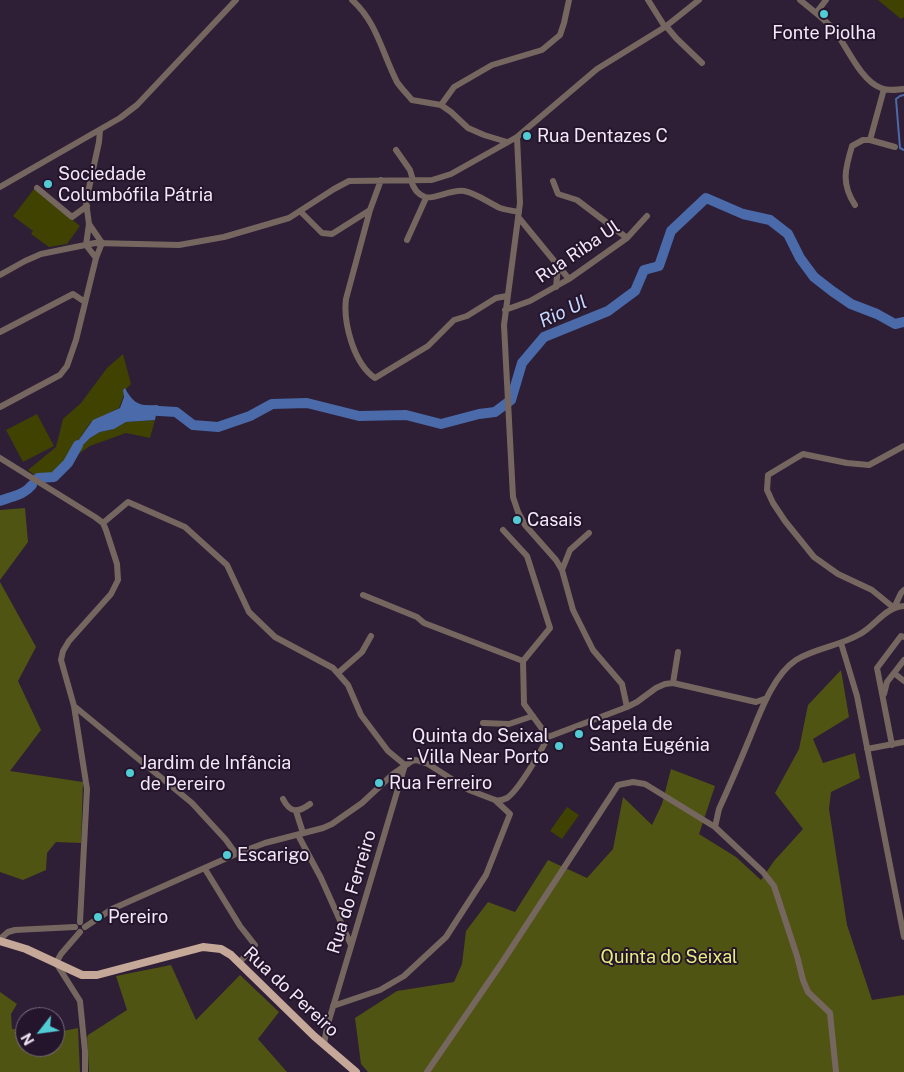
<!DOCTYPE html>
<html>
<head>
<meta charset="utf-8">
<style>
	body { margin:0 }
	#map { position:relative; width:904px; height:1072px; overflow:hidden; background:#2e1e36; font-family:"Public Sans",sans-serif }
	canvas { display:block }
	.north { position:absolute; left:15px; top:1007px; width:50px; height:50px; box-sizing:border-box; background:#25152c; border:1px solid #77697e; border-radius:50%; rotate:240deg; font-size:14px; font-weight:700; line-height:20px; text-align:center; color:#f3e8f8 }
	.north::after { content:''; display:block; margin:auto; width:18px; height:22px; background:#51ccd4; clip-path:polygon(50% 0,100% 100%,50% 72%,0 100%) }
</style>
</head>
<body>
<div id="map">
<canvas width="904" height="1072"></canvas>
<div class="north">N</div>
</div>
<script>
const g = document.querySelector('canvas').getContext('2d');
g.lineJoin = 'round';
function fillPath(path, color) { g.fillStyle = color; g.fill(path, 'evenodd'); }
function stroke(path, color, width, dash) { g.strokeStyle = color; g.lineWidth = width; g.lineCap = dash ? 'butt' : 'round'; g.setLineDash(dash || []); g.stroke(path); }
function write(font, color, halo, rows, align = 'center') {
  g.font = font + ' "Public Sans",sans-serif'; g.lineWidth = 4; g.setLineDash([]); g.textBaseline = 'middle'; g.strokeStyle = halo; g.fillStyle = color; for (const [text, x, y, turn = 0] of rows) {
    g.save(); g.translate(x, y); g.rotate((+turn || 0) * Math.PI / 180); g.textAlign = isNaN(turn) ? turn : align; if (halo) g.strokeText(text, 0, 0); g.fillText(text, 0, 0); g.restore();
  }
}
const green = new Path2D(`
	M878 0H904V17L901 19Z
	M34 189 80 226 67 244 49 247 31 234 33 231 13 216Z
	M123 354 131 384 126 389 119 408 91 422 73 448 72 456 90 438 100 432 114 429 126 422 155 420 150 438 126 433 90 446 80 453 71 457 68 463 54 477 38 478 28 470 56 447 63 419 81 403 107 368Z
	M37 414 54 446 23 462 6 430Z
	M567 807 579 815 562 839 550 831Z`);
const forest = new Path2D(`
	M25 508 28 542 0 580V510Z
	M0 582 36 647 18 681 41 730 10 771 83 782 81 843 56 842 47 853 46 870 23 880 0 872Z
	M841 670 849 717 813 739 823 763 855 753 860 778 831 792 829 809 847 925 872 1000 904 995V1072H368L361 1064 355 1018 397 991 454 982 462 964 466 931 488 902 515 912 548 860 587 878 613 849 623 797 652 825 662 804 671 769 715 786 699 834 736 857 761 880 774 861 803 829 775 793 799 749 808 705Z
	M171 965 196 1020 240 975 279 1012 258 1039 287 1072H89L87 1038 88 1035 127 1010 116 976Z
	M0 992 17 1004 11 1014 12 1029 25 1030V1047H55V1031H63L78 1028 80 1072H0Z`);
const water = new Path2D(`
	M125 388C133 403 139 407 158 405L155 420 126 422 114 429 100 432 90 438 71 457 73 448 93 420 120 408 124 397 123 390Z`);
const stream = new Path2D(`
	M904 95 900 96 896 99 900 148 904 150`);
const river = new Path2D(`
	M143 410 176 412 193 425 218 427 250 416 272 404 307 403 359 416 406 415 441 424 479 414 495 412 511 400 522 363 544 337 608 311 635 291 644 270 659 266 671 231 706 198 743 214 770 220 788 234 800 258 814 277 832 291 851 304 877 314 895 324 904 322
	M38 478 54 477 68 463 78 445
	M0 501C12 496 24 495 32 485`);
const minor = new Path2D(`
	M352 0C377 22 382 53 397 82 401 88 407 94 412 100L441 105 451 112 468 128 484 135 507 142
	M648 0 665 27
	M800 0C812 10 825 19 835 31 847 47 861 81 881 88 888 91 896 90 904 89
	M816 13 826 0
	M666 26 676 38 702 63
	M441 105 454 87 492 65 542 50 560 35 564 23 569 0
	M517 137 520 203 504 325 513 497 518 512 525 525 556 560 562 570 573 610 593 650 622 684 627 707
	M870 140 895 147
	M396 150 410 170 413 180
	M411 180C413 188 417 194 425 197 432 200 452 189 464 191 476 193 489 203 500 208 506 210 513 211 519 212
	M553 181 558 194 577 200 627 238
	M0 187 120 118 137 105 236 0
	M37 188 72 217 87 206
	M855 205C841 184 845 169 852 146L863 140H870L884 89
	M370 210 346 299C343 323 354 364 375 378L428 346 454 320 467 316 496 298 507 296
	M300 211 322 233 332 234 370 210 381 180
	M519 218 569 279
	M407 240 426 198
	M96 258 86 245 89 224 86 202 99 142 100 130
	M0 275 25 261 41 254 95 243 179 245 224 237 289 218 334 189 349 181 432 180 451 174 517 137 597 69 665 27 699 0
	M556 287 558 267
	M505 310 530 301 569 279 627 238 647 216
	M0 332 73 294 85 302
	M0 407 60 375 67 366 76 340 96 258 102 243 89 224
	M0 458 95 517 103 523 106 530 117 564 118 580 111 594 69 641 63 651 61 660 74 706 87 789 80 922
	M103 523 128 502 185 527 227 565 249 612 275 637 333 668 348 685 361 715 388 751 405 765 327 1027 324 1044
	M503 530 527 556 550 628 523 661 524 704 548 737
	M562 570 570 550 589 533
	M363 595 417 617 424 623 523 661
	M894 608 872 590 838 574 814 557 785 521 773 503 767 490 768 475 803 454 847 463 869 465 904 446
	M894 608 901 593 904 590
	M841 643 857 696 904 937
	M338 673 362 652 371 636
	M894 673 904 681
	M673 683 678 652
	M884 694 887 682 904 660
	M74 706 192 803 226 840 236 854
	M483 723 509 724 533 716
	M892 745 877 668 901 636 904 637
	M867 749 904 742
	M283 799C290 813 298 813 310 804
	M296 811 303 833
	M298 835 321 878 351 945
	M205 869 240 926 255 945 239 963
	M85 927 112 909 236 854 265 843 323 828 332 824 362 803 393 774 412 761 416 760 428 764 469 790 495 800C499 801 503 800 507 798 519 790 541 751 548 737L627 707 637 702 656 688 665 684 673 683 756 702 767 698
	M80 932 61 954 56 963 80 1001 85 1051V1072
	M0 939 8 932 15 930 75 927
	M333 1006 380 990 404 976 446 937 486 875 510 814 495 800
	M427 1072 501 964 618 785 633 782 645 784 715 827
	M836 1072 830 1013 808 992 803 980 797 956 774 886 763 872 715 827 719 809C729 787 739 764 748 742 759 716 772 676 796 660 815 648 840 646 860 634 875 626 885 607 904 606`);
const major = new Path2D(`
	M0 941 26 949 82 975H97L203 947 221 949 231 955 314 1036 356 1072`);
const markers = [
	[824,14,5,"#51ccd4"],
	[527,136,5,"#51ccd4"],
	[48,184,5,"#51ccd4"],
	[517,520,5,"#51ccd4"],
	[579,734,5,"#51ccd4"],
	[559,746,5,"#51ccd4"],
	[130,773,5,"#51ccd4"],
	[379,783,5,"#51ccd4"],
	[227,855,5,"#51ccd4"],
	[98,917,5,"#51ccd4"]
];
const poiNames = [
	["Fonte Piolha",824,33,"center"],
	["Rua Dentazes C",537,136],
	["Sociedade",58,174],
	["Columbófila Pátria",58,195],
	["Casais",527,520],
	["Capela de",589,724],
	["Santa Eugénia",589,745],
	["Quinta do Seixal",549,736,"right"],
	["- Villa Near Porto",549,757,"right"],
	["Jardim de Infância",140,763],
	["de Pereiro",140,784],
	["Rua Ferreiro",389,783],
	["Escarigo",237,855],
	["Pereiro",108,917]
];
const streetNames = [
	["Rua Riba Ul",578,252,-34],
	["Rua do Ferreiro",352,892,-73],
	["Rua do Pereiro",291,992,43]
];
const parkNames = [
	["Quinta do Seixal",669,957]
];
const waterNames = [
	["Rio Ul",563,312,-25]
];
fillPath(green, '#3f4200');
fillPath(forest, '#505412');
fillPath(water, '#4a6aa9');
stroke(stream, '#4a6aa9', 2);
stroke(river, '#4a6aa9', 10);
stroke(minor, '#75675f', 6);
stroke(major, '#c5a898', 8);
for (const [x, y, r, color] of markers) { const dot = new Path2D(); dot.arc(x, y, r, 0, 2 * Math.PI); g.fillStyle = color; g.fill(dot); stroke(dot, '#25152c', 2); }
write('18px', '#f3e8f8', '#25152c', poiNames, 'left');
write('18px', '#f3e8f8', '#25152c', streetNames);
write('18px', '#e5ed7d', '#25152c', parkNames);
write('italic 19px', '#c4d7fc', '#25152c', waterNames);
</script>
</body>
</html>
